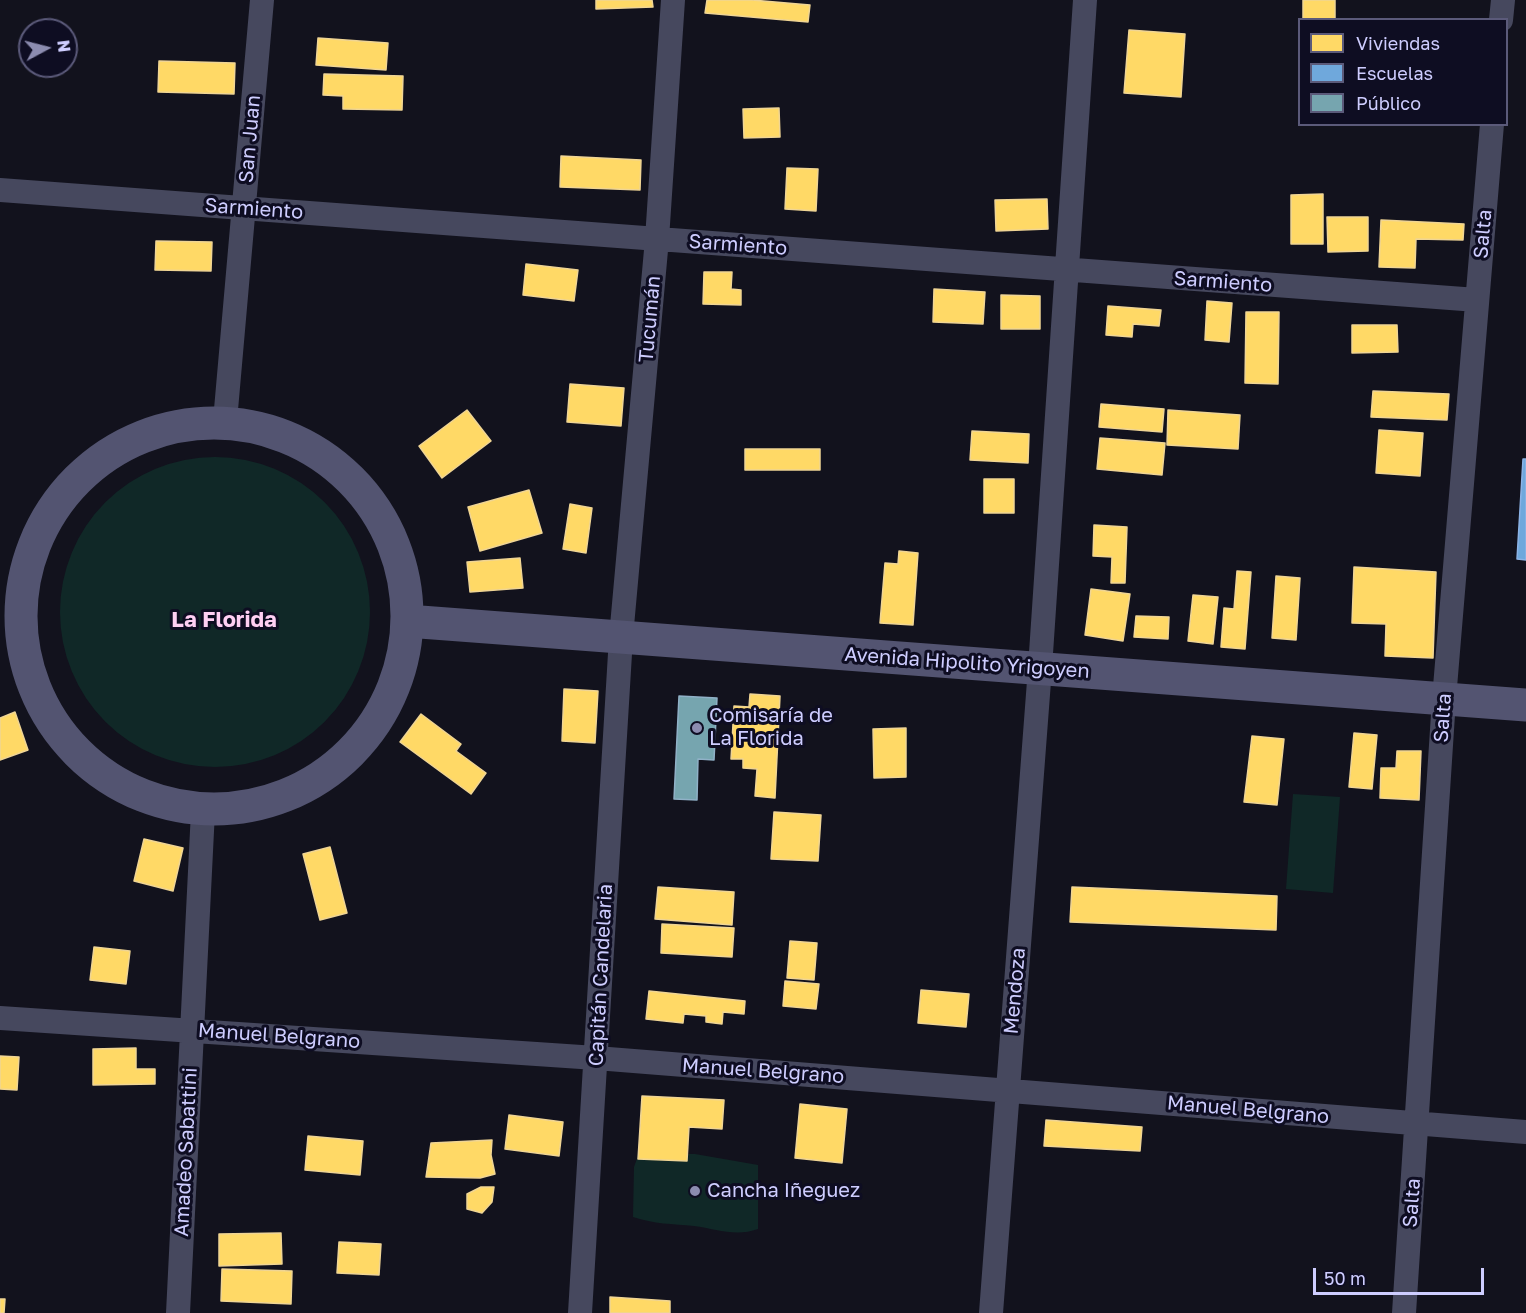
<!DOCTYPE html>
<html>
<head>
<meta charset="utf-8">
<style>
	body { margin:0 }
	#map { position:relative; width:1526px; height:1313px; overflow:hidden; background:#12121d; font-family:"Golos Text",sans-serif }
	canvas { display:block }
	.legend { position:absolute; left:1298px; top:18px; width:210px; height:108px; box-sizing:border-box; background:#0e0d22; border:2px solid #5b5a7a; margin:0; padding:8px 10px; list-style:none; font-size:18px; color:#cecdff }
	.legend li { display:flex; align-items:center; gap:12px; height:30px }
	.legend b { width:30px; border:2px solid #5b5a7a }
	.north { position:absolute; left:18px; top:18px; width:60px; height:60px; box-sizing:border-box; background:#0e0d22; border:2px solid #5b5a7a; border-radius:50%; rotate:83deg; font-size:16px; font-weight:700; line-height:24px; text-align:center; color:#cecdff }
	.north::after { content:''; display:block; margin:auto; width:21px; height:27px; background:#8c8cb0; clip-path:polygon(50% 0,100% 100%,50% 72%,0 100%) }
	.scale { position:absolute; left:1313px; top:1268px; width:171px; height:27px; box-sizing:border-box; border:3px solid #cecdff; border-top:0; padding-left:8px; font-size:18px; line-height:21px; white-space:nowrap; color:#cecdff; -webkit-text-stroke:4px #0e0d22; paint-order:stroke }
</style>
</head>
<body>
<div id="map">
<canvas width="1526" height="1313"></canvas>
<ul class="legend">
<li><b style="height:16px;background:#ffd966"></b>Viviendas</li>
<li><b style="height:16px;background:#6fa8dc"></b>Escuelas</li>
<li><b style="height:16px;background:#76a5af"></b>Público</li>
</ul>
<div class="north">N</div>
<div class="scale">50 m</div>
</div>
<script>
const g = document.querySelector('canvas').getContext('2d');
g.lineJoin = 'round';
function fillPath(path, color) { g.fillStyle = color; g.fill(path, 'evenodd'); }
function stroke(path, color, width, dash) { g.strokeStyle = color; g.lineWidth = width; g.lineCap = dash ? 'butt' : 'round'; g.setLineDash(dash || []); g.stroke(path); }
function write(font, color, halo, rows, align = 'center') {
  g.font = font + ' "Golos Text",sans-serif'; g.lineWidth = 6; g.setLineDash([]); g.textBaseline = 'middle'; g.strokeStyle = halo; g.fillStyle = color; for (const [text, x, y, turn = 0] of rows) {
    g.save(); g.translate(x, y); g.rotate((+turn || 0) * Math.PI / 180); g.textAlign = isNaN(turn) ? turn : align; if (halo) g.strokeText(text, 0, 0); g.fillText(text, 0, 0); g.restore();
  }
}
const green = new Path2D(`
	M60 612a155 155 0 1 1 310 0a155 155 0 1 1-310 0Z
	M1293 794 1340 797 1333 893 1286 889Z
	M639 1153 695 1154 758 1165V1229C736 1237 716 1229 694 1226 673 1224 654 1224 633 1217L634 1167Z`);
const homes = new Path2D(`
	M596 0H652L653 7 596 9Z
	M707 0H752L810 5 808 22 705 13Z
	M1303 0H1335V20H1303Z
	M1129 30 1185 34 1181 97 1124 93Z
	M318 38 388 43 386 70 316 65Z
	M159 61 235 63 234 94 158 92Z
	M324 74 403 76 402 110 343 109V96L323 95Z
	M779 108 780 137 744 138 743 109Z
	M561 156 641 160 640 190 560 187Z
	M787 168 818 169 816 211 785 209Z
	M1323 194V244H1291V195Z
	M1047 199 1048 229 996 231 995 200Z
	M1327 217H1368V251L1328 252Z
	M1381 220 1464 224 1463 240 1416 239 1415 268 1379 267Z
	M156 241 212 242 211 271 155 270Z
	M526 264 578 270 574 301 523 295Z
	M704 272H732L731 289 741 290V305L703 304Z
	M934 289 985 292 983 324 933 322Z
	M1001 295 1040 296V329H1001Z
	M1207 301 1232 303 1229 342 1205 340Z
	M1108 306 1161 310 1159 326 1133 324 1132 337 1106 335Z
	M1246 312H1279L1278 384 1245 383Z
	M1352 325H1397L1398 352 1352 353Z
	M570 384 624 388 621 426 567 422Z
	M1373 391 1449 394 1447 420 1371 417Z
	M1101 404 1164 409 1162 432 1099 427Z
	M467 410 491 441 442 478 419 446Z
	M1168 410 1240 415 1238 449 1167 445Z
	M1379 430 1423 433 1420 476 1376 473Z
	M972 431 1029 434 1028 463 970 460Z
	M1100 438 1165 443 1162 475 1097 469Z
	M745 449H820V470H745Z
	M984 479H1014V513H984Z
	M529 490 542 533 480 551 468 507Z
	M570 504 592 508 586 553 563 549Z
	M1094 525 1127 527 1125 583H1111L1112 557 1093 556Z
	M899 551 918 553 913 625 880 623 885 563 898 564Z
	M520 558 523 588 470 592 467 562Z
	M1354 567 1436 572 1433 658 1385 656 1386 624 1352 623Z
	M1237 571 1251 572 1245 649 1221 647 1224 608 1234 609Z
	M1276 576 1300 578 1296 640 1272 638Z
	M1091 589 1130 594 1123 641 1085 635Z
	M1193 595 1218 597 1213 644 1188 641Z
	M1136 616 1169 617 1168 639 1134 637Z
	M564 689 598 691 595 743 562 741Z
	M750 694 780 696 775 798 755 796 757 769 743 768V759H731L734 706 749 707Z
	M15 712 28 750 0 760V718Z
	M421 714 461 744 456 751 486 773 471 794 400 742Z
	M906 728V777L874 778 873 729Z
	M1354 733 1377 735 1372 789 1349 787Z
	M1252 736 1284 739 1277 805 1244 802Z
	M1397 751H1421L1419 800 1380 798 1381 768H1396Z
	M774 812 821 815 818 861 771 859Z
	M144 839 183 848 173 891 134 881Z
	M330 847 347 913 320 920 303 854Z
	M658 887 734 892 732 925 655 919Z
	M1072 887 1277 896 1276 930 1070 922Z
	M662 924 734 928 732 957 661 953Z
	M790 941 817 943 814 980 787 978Z
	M94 947 130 951 126 984 90 980Z
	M785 981 819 984 816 1009 783 1006Z
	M921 990 969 994 966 1027 918 1023Z
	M649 991 745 1001 744 1014 723 1012 722 1024 706 1022V1016L684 1014 683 1023 646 1019Z
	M136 1048V1069H155V1084L93 1085V1049Z
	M0 1056 19 1057 17 1090 0 1089Z
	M642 1096 724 1100 722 1129 689 1127 687 1161 638 1159Z
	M800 1104 847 1109 842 1163 795 1158Z
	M509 1115 563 1122 559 1156 505 1149Z
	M1046 1120 1142 1127 1140 1151 1044 1146Z
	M308 1136 363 1141 360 1175 305 1170Z
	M492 1140 491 1155 495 1174 480 1178 426 1177 431 1143Z
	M481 1187H494L492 1202 482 1213 467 1209V1194Z
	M281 1233 282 1264 219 1266V1234Z
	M339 1242 381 1244 379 1275 337 1273Z
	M222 1269 292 1271 291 1304 221 1301Z
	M610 1297 670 1301V1313H610Z
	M0 1299H5L4 1313H0Z`);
const schools = new Path2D(`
	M1523 459H1526V560L1517 559Z`);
const public = new Path2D(`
	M679 696 717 698 714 760 698 759 697 800 674 799Z`);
const street = new Path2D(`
	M1501 20 1503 0
	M0 190 1477 300
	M225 421 262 0
	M0 1018 596 1058 1526 1132
	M178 1313 203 811
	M580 1313 621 637 657 239 673 0
	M991 1313 1040 668 1085 0
	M1404 1313 1444 699 1492 124`);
const secondary = new Path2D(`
	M21 616a193 193 0 1 1 386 0a193 193 0 1 1-386 0Z
	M407 621 1526 705`);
const markers = [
	[697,728,6,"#8c8cb0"],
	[695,1191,6,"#8c8cb0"]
];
const streetNames = [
	["San Juan",250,139,-85],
	["Sarmiento",254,209,4],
	["Salta",1483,234,-85],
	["Sarmiento",738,245,4],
	["Sarmiento",1223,282,4],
	["Tucumán",650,319,-85],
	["Avenida Hipolito Yrigoyen",967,663,4],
	["Salta",1443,718,-86],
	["Capitán Candelaria",601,975,-87],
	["Mendoza",1015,991,-85],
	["Manuel Belgrano",279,1036,4],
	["Manuel Belgrano",763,1071,4],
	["Manuel Belgrano",1248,1110,5],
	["Amadeo Sabattini",186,1152,-87],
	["Salta",1412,1203,-86]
];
const poiNames = [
	["Comisaría de",709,716],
	["La Florida",709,739],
	["Cancha Iñeguez",707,1191]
];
const quarterNames = [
	["La Florida",224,620]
];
fillPath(green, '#102827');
fillPath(homes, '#ffd966');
stroke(homes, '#f0d594', 1.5);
fillPath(schools, '#6fa8dc');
stroke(schools, '#8cb3e6', 1.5);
fillPath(public, '#76a5af');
stroke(public, '#90b1c7', 1.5);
stroke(street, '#46485e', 24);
stroke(secondary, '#535471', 33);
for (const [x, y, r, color] of markers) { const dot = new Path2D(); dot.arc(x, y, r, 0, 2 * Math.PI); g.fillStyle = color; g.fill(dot); stroke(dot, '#0e0d22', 2); }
write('20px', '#cecdff', '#0e0d22', streetNames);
write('20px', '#cecdff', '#0e0d22', poiNames, 'left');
write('bold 22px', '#ffcff3', '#0e0d22', quarterNames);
</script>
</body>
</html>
